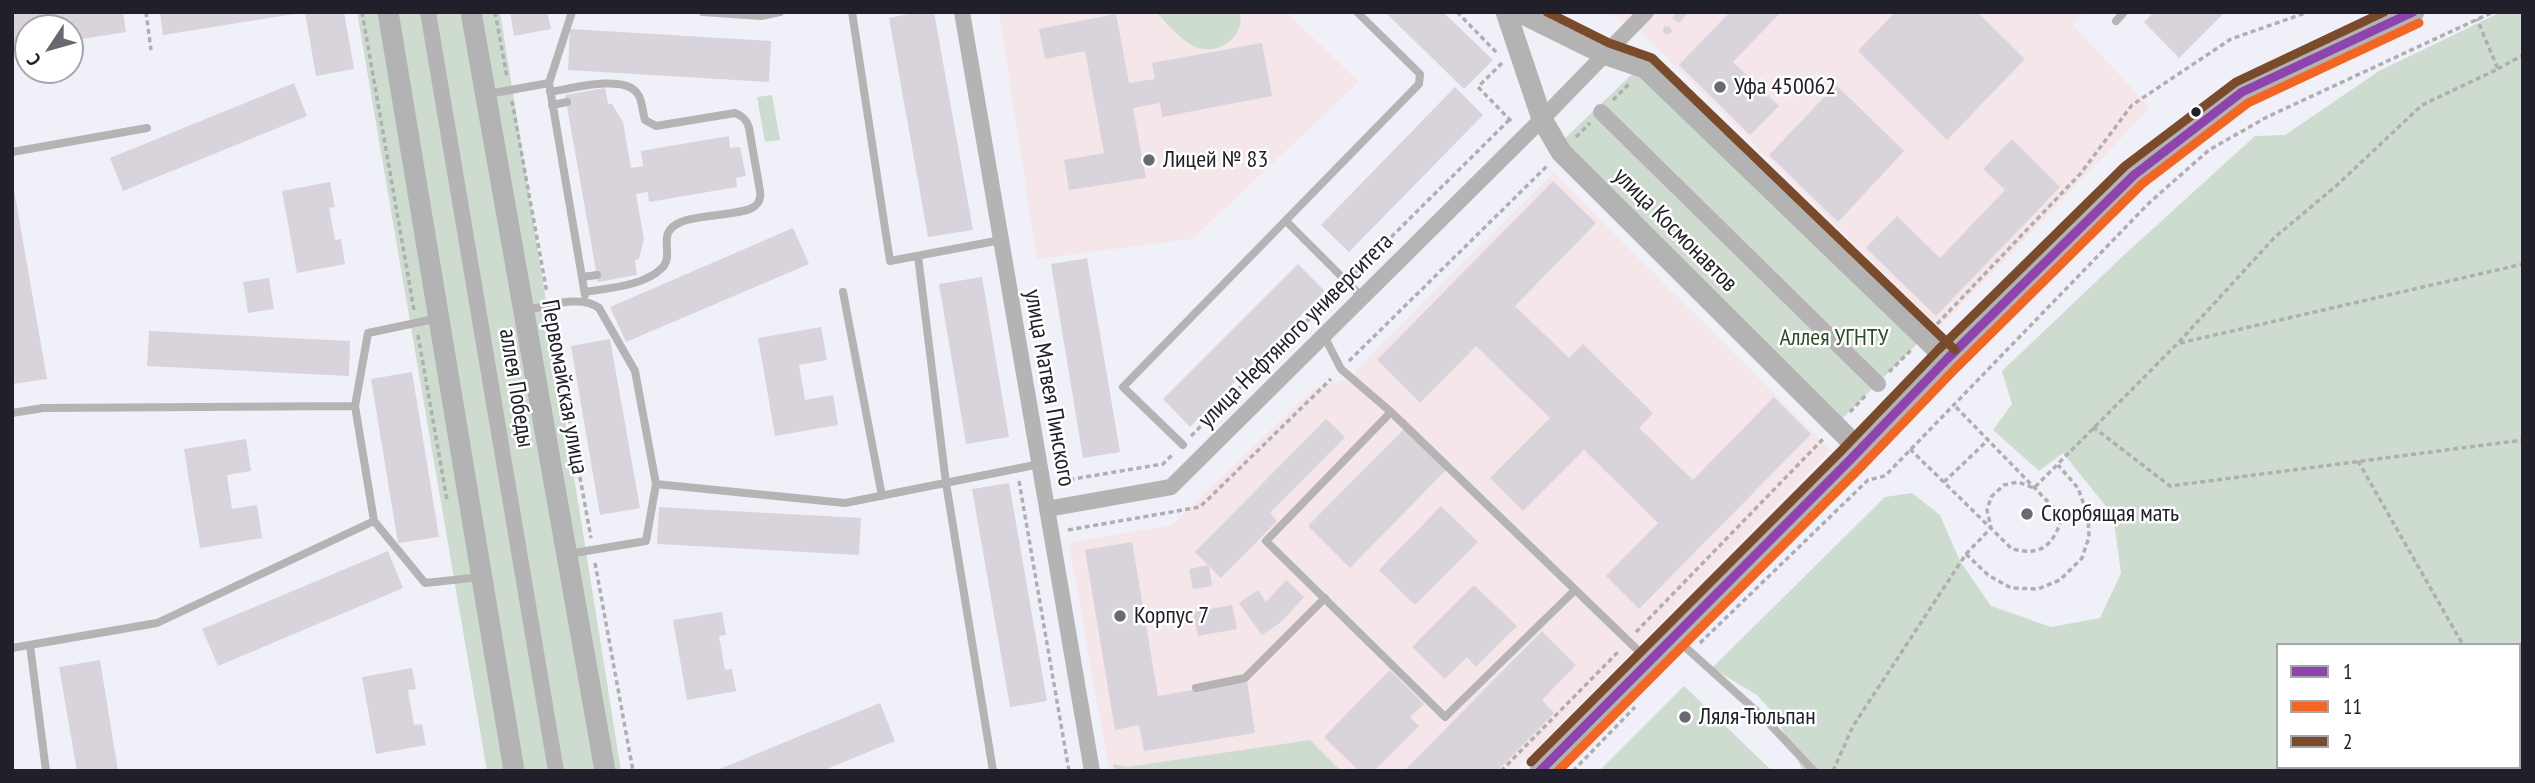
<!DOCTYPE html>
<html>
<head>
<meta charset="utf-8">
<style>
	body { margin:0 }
	#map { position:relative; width:2535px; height:783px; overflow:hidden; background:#f0f0f8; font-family:"PT Sans Narrow",sans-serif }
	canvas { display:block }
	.frame { position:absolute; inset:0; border:14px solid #21202a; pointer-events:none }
	.legend { position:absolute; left:2276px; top:643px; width:245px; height:126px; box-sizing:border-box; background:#fff; border:2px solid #a6a6aa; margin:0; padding:9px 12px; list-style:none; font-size:21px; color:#21202a }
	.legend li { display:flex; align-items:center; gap:14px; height:35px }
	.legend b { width:35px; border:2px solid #a6a6aa }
	.north { position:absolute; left:14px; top:14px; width:70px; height:70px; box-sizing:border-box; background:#fff; border:2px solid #a6a6aa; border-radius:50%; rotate:234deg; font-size:19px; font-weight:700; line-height:28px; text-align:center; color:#21202a }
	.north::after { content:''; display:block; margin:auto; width:24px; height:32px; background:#696972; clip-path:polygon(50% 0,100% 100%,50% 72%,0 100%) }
</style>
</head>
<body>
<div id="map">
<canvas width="2535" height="783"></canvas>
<div class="frame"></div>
<ul class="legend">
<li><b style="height:9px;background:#8e44ad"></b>1</li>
<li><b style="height:9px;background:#f26522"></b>11</li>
<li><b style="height:9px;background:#7a4b2a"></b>2</li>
</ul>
<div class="north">С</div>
</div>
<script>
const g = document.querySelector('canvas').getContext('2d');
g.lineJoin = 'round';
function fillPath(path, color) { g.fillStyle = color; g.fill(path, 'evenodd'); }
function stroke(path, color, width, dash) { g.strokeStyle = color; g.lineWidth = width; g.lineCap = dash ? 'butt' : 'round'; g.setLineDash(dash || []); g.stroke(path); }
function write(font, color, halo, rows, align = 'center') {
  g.font = font + ' "PT Sans Narrow",sans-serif'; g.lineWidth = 5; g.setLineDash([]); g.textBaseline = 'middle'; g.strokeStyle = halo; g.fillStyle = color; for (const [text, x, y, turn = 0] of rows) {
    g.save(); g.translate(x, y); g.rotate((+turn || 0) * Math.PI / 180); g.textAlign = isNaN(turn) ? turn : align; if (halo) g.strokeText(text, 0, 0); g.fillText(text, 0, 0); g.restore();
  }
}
const education = new Path2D(`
	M999 12H1286L1359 82 1192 239 1037 259Z
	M1607 12H2084L2073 25 2150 108 1939 328 1644 35Z
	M1553 173 1831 450 1514 771H1109L1069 543 1172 525 1314 388 1349 378Z`);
const green = new Path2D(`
	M357 12H500L621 771H487Z
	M1156 12H1240C1245 35 1221 55 1198 48 1183 43 1167 23 1156 12Z
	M2501 12H2523V771H1803L1775 715 1757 695 1712 668 1885 497 1912 493 1940 515 1960 561 1991 606 2051 627 2100 618 2121 573 2113 515 2063 453 2039 471 1993 430 2012 404 2002 371 2123 256 2255 136 2285 135 2379 71ZM2278 645H2519V767H2278Z
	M1645 68 1924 337 1834 427 1557 146 1630 76Z
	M772 95 780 140 765 142 757 97Z
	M1684 686 1772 771H1599Z
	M1310 740 1341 771H1115L1113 764 1127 767Z`);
const building = new Path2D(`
	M12 12H123L126 32 70 41V28H28V48L12 51Z
	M160 12H294V14L163 35Z
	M305 12H344L354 69 316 76Z
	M510 12H547L551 29 514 36Z
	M918 12H934L973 230 928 237 889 18Z
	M1385 12H1443L1493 60 1464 89Z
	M1677 12 1687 14 1679 23 1672 18Z
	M1730 12H1781L1733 62 1779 106 1750 135 1679 65Z
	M1895 12H1977L2025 59 1947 140 1858 51Z
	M2154 12H2225L2179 58 2144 22Z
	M1116 14 1129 83 1155 79 1152 63 1262 43 1272 96 1162 117 1160 103 1133 108 1146 178 1069 190 1064 160 1104 153 1085 51 1045 59 1039 29Z
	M1664 26 1670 27 1672 32 1666 35 1663 31Z
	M570 29 771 41 769 82 568 70Z
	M294 83 307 116 123 191 110 158Z
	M1836 85 1904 151 1838 222 1769 155Z
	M1455 87 1483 115 1349 252 1321 225Z
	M605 88 608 104H612L623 122 631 168 643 166 641 151 729 136 730 148 740 147 746 176 736 178 737 187 649 202 648 192 636 194 644 239 639 259 635 260 637 275 598 282 565 95Z
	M2012 139 2060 187 1936 316 1866 248 1897 216 1940 258 2005 190 1983 169Z
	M12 178 47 379 12 384Z
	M1553 181 1596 223 1515 306 1569 358 1583 344 1653 413 1639 428 1693 480 1774 397 1811 434 1639 609 1606 576 1658 523 1584 450 1523 511 1490 478 1550 418 1476 346 1420 403 1377 360Z
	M330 182 335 207 329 208 335 240 341 239 345 264 297 273 282 191Z
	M793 228 809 264 626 342 610 307Z
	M1087 258 1120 452 1083 458 1051 264Z
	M1298 264 1325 291 1190 427 1163 399Z
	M982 277 1009 437 966 444 939 284Z
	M269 278 274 309 248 313 243 282Z
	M821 327 827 360 799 365 805 400 833 395 838 425 775 436 758 338Z
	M149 331 350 341 349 376 147 366Z
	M610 339 640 508 600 515 571 346Z
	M412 372 439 537 398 543 371 379Z
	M1326 419 1345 437 1270 513 1277 521 1221 578 1195 552Z
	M1404 429 1446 470 1350 568 1308 526Z
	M246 439 251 471 227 475 232 509 257 505 262 538 200 548 184 449Z
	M1009 483 1047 701 1010 707 972 489Z
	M1441 506 1478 542 1415 605 1379 570Z
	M659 507 861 518 859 555 657 544Z
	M1132 542 1158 696 1247 681 1255 733 1144 751 1139 725 1115 730 1085 550Z
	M388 551 403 588 218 666 202 629Z
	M1209 565 1212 586 1193 589 1189 569Z
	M1286 580 1304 597 1281 622 1262 635 1239 603 1258 590 1266 602Z
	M1474 585 1517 626 1476 667 1467 657 1445 679 1412 647Z
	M1232 605 1237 629 1198 636 1193 612Z
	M722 612 726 635 719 636 725 670 732 669 736 691 687 700 673 620Z
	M1542 631 1576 665 1542 700 1554 713 1497 771H1404Z
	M100 660 118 771H77L59 667Z
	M412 668 416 689 408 690 414 725 422 724 426 745 376 754 362 677Z
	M1390 670 1424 704 1410 717 1419 726 1374 771H1359L1324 737Z
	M880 703 895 741 822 771H715Z`);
const path = new Path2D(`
	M146 12 151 50
	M362 12 414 310
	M495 12 507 77
	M1457 12 1497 53
	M1502 63 1478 87 1513 123
	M2498 69 2523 55
	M1613 100 1630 83
	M512 101 547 293
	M1576 137 1590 123
	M1355 273 1510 119
	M551 318 591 538
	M1937 324 2081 173 2132 105 2231 39 2308 12
	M418 335 447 500
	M2180 343 2523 264
	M1349 361 1548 165
	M1889 372 1911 350
	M1850 412 1866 395
	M2093 427 2170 486 2523 440
	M1191 436 1337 291
	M1910 449 2012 549C2038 555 2050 549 2060 524L2054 508 1954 405
	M2358 461 2463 645
	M1019 481 1069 771
	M1061 481 1163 464 1173 454
	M1944 482 1988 440
	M1068 530 1200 507 1331 379
	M1966 554 1988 575 2011 588 2038 589 2060 580 2082 558 2089 537 2088 516 2078 488 2058 465
	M595 563 633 771
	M1636 632 1823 439
	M1700 643 1868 480 1885 476 2149 203 2209 150 2267 117 2493 12
	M1501 771 1619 651
	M1573 771 1635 707
	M1833 771 1853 726 1966 554 1991 528 1987 510 1991 497 2004 485 2018 482 2034 488 2178 343 2274 238 2336 186 2422 105 2498 69 2477 19
	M2411 771 2414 767`);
const lane = new Path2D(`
	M703 12 761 16 780 12
	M852 12 890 261 1001 240
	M2116 21 2124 12
	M549 83 585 295
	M550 92C570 89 623 74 637 93 643 100 642 111 645 120L656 126 735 113C743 116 747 120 749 128L760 191C761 197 760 202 755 206 744 216 698 214 681 222 654 233 676 254 662 268 644 286 609 288 585 292
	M488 94 549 83 572 12
	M552 105 567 102
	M12 152 147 128
	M1286 221 1362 297
	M918 256 946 483 993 771
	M582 277 597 275
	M843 292 882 496
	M527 310C548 306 581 294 599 308L635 371 656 484 646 541 568 554
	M439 318 368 333 355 406 374 521 425 583 481 577
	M1324 336 1341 369 1391 412 1649 661
	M1391 412 1266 541 1445 717 1575 590
	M12 413 43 408 355 406
	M1183 445 1123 387 1419 84 1420 74 1357 12
	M656 484 845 503 1040 464
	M1674 637 1764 718 1814 771
	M30 645 46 771
	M12 648 157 623 374 521
	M1196 688 1245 678 1325 598`);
const street = new Path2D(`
	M428 12 556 771
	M962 12 1092 771
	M1601 112 1878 384
	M1047 509 1171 487 1542 119 1646 12`);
const secondary = new Path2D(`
	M388 12 514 771
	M471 12 605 771
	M1506 12 1542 119 1561 152 1860 450
	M1519 12 1604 54 1645 68 1947 359
	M1540 771 1849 461 1947 359 2134 175 2242 92 2414 12`);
const bus1 = new Path2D(`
	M1540 771 1849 461 1947 359 2134 175 2242 92 2413 12`);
const bus2 = new Path2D(`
	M1558 771 1858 470 1956 368 2142 184 2248 103 2419 23`);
const bus3 = new Path2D(`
	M1547 12 1609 43 1652 58 1955 350
	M1531 762 1840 452 1938 350 2125 166 2236 82 2384 12`);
const markers = [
	[1720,87,7,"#696972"],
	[2196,112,6,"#21202a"],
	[1149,160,7,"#696972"],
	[2027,514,7,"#696972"],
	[1120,616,7,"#696972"],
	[1685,717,7,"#696972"]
];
const poiNames = [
	["Уфа 450062",1734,87],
	["Лицей № 83",1163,160],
	["Скорбящая мать",2041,514],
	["Корпус 7",1134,616],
	["Ляля-Тюльпан",1699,717]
];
const streetNames = [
	["улица Космонавтов",1675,230,45],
	["улица Нефтяного университета",1296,331,-45],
	["Первомайская улица",564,387,80],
	["аллея Победы",516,388,81],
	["улица Матвея Пинского",1049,388,80]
];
const parkNames = [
	["Аллея УГНТУ",1834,338]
];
fillPath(education, '#f4e6e9');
fillPath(green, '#cedbcf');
fillPath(building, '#d9d3db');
stroke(path, '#afaeb0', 3.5, [5, 3.5]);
stroke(lane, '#b5b3b4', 8);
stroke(street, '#b5b3b4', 16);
stroke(secondary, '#b4b3b4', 21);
stroke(bus1, '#8e44ad', 9);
stroke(bus2, '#f26522', 9);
stroke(bus3, '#7a4b2a', 9);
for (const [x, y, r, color] of markers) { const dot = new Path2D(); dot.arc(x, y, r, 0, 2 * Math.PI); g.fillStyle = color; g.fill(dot); stroke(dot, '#fff', 2.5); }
write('24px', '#21202a', '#fff', poiNames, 'left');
write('24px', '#21202a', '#fff', streetNames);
write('24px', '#2d4f27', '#fff', parkNames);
</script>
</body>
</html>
